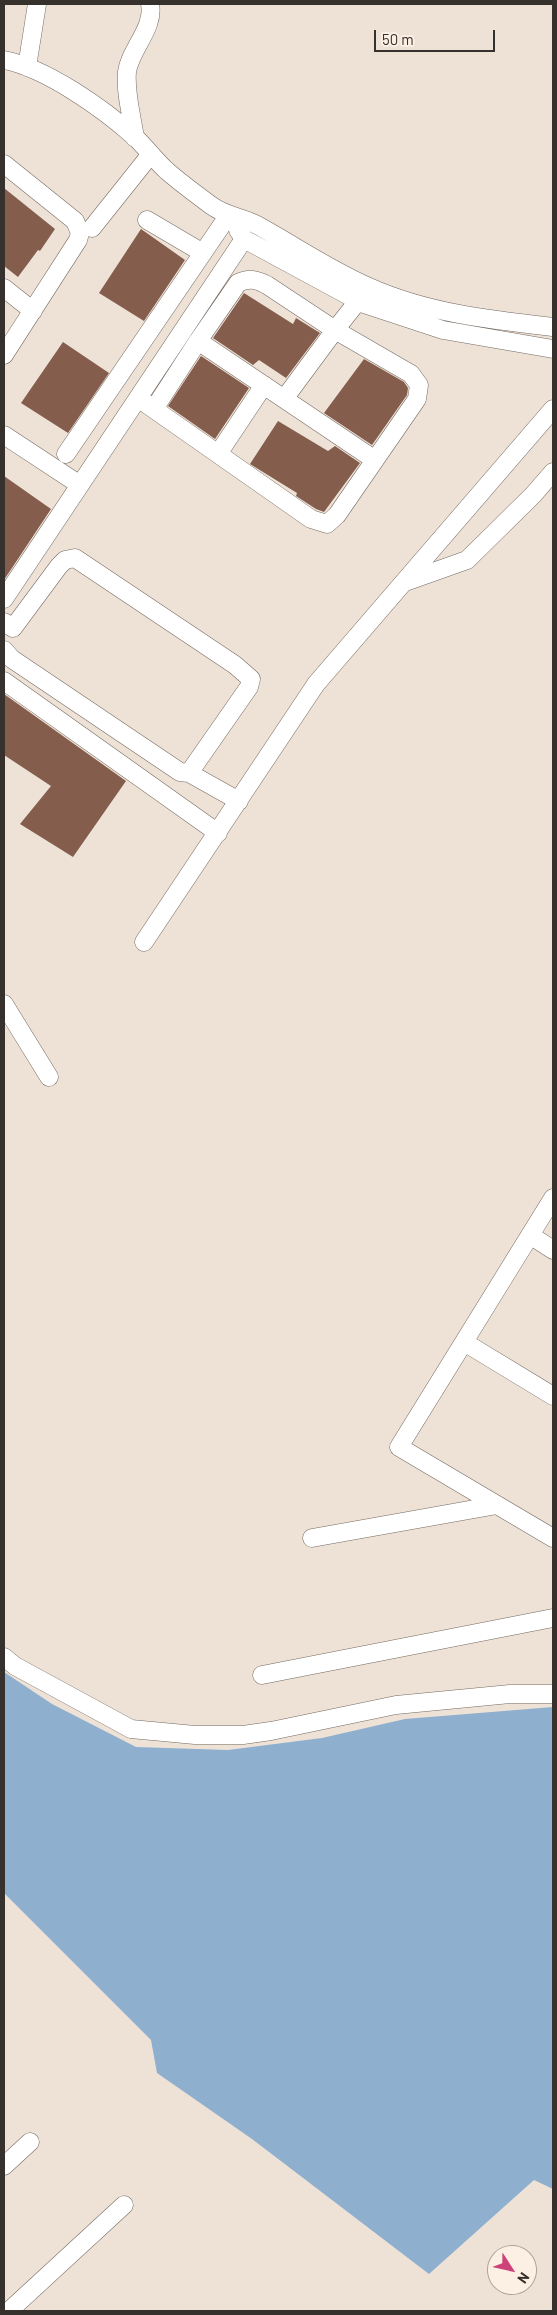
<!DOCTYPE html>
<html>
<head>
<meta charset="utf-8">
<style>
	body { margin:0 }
	#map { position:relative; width:557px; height:2315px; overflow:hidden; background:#eee2d7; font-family:Barlow,sans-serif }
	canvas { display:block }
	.frame { position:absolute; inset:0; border:5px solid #36312d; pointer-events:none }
	.north { position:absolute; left:487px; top:2245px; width:50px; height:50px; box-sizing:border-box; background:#fcefe4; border:1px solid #ada39b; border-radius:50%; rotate:125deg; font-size:14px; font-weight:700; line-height:20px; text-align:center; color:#36312d }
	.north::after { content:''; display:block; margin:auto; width:18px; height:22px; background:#cd4279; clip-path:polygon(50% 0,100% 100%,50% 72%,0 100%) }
	.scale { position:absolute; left:374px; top:30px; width:121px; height:22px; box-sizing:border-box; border:2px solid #36312d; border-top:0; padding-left:6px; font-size:15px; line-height:18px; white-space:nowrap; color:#36312d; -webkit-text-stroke:4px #fcefe4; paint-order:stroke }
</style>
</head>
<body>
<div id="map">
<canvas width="557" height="2315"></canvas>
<div class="frame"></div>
<div class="north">N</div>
<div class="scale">50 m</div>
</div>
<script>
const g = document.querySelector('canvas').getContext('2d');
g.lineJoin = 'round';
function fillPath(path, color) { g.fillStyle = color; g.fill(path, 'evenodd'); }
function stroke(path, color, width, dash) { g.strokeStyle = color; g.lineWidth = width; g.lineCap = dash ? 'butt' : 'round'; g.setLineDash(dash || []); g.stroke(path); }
const water = new Path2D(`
	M4 1672 52 1704 136 1747 228 1750 322 1738 405 1719 553 1707V2189L534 2180 429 2274 252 2139 157 2073 151 2040 4 1893Z`);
const building = new Path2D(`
	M4 188 55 229 40 251 38 250 18 277 4 266Z
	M141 229 185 260 144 321 99 293Z
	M244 293 293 324 296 318 320 333 286 378 259 360 253 365 213 338Z
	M63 342 109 373 68 433 21 403Z
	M201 356 249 388 215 439 168 406Z
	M364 359 404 382 408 388 407 395 372 445 324 413Z
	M278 421 328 451 335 446 360 463 324 512 316 509 296 496 297 493 250 464Z
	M4 476 51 509 4 580Z
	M4 694 126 781 73 857 20 824 51 786 4 755Z`);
const minor = new Path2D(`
	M4 60C46 68 104 109 136 138 147 149 156 161 167 171 181 183 197 195 212 206 226 216 242 217 257 225 295 246 330 270 369 287 427 313 491 320 553 327
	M27 67 37 4
	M135 138C132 117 125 93 127 72 130 49 155 28 150 4
	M4 164 75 221 80 233 78 240 4 355
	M147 220 203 253
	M92 228 151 154
	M238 230 244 239 364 304 443 330 553 349
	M4 288 33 311
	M138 398 311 519 327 524 337 515 417 399 419 385 411 374 335 330 358 301
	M284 399 335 330 267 285C256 279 249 278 238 283L198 341 375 460
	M154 409 198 341
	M4 435 80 485
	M66 454 228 216
	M218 454 264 385
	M405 582 467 560 533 495 553 472
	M4 599 244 239
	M4 622 13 628 59 566 65 560 75 558 235 665 251 679 249 687 189 773 180 772 12 659 4 650
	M4 681 218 833
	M189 773 239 801
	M144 942 316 684 553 409
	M4 1004 49 1077
	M553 1198 399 1447 553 1538
	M530 1235 553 1250
	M464 1342 553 1396
	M312 1538 497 1505
	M4 1657 15 1666 131 1729 195 1735H243L271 1731 396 1705 510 1694H553
	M262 1675 553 1618
	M4 2166 30 2142
	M9 2311 124 2205`);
fillPath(water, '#8eafce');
fillPath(building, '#845d4d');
stroke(minor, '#756a61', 19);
stroke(minor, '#fff', 18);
</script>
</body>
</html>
